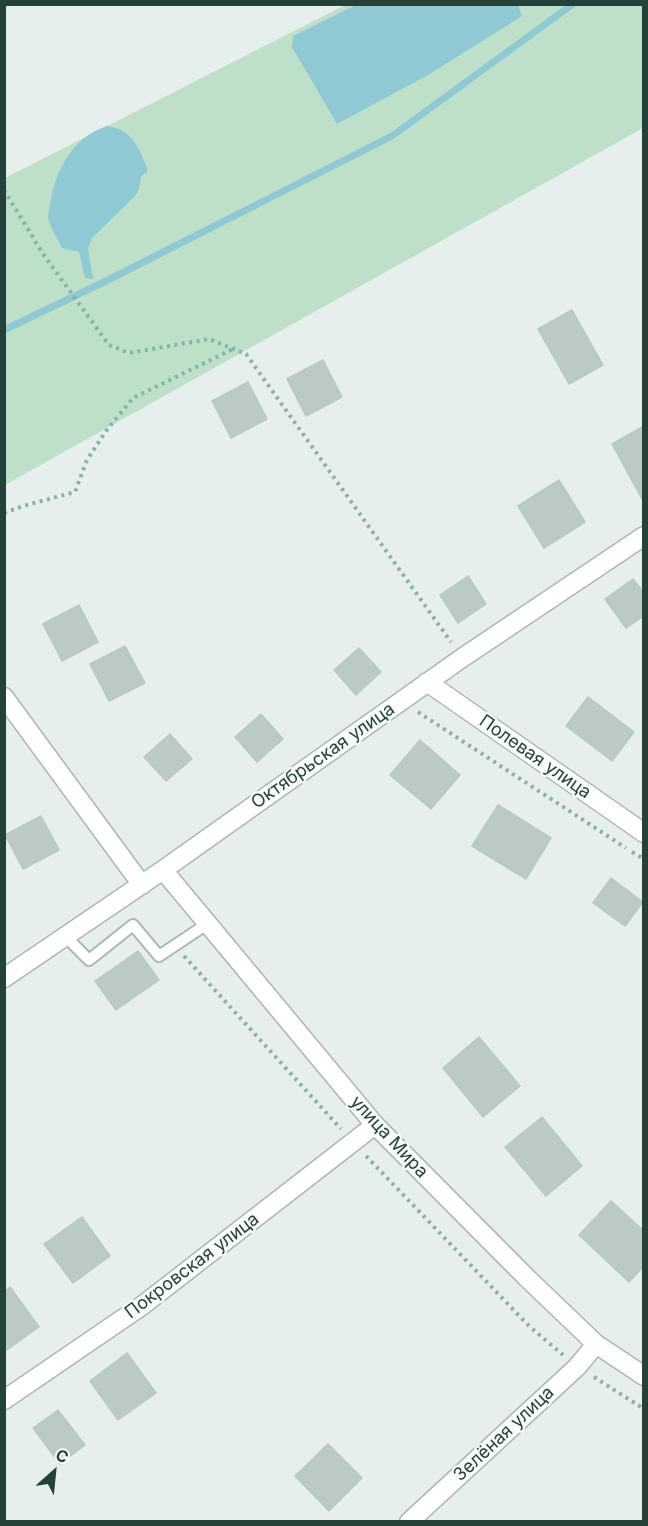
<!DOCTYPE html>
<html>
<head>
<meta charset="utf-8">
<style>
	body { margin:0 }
	#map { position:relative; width:648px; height:1526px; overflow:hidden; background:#e6efeb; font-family:Inter,sans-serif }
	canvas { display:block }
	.frame { position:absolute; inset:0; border:6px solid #24423a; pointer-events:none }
	.north { position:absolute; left:24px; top:1442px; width:60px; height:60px; -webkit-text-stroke:4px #f7fbf9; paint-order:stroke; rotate:27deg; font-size:16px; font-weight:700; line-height:24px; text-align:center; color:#24423a }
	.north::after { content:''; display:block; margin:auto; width:21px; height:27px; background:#24423a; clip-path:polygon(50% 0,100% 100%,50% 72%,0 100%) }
</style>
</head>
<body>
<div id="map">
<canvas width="648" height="1526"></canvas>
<div class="frame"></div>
<div class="north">С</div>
</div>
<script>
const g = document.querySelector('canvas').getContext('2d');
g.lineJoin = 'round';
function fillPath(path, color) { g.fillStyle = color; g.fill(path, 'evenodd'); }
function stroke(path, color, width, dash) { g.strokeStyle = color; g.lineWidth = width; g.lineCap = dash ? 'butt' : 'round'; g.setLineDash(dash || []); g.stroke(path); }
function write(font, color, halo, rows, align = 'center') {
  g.font = font + ' Inter,sans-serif'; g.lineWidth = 4.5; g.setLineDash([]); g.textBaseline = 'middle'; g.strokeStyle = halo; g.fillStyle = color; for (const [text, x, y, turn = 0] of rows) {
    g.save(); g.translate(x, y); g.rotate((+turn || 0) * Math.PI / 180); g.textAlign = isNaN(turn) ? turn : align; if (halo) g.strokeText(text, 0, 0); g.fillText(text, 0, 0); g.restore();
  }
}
const green = new Path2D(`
	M345 5H643V128L5 485V178Z`);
const water = new Path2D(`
	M356 5H518L522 16 428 75 337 124 292 47 293 36Z
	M107 126C133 129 140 150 148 171L141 177 139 189 135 196 92 238 88 249 93 279 85 278 79 252 62 248C58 239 50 228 48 218 48 213 50 205 51 200 56 168 75 136 107 126Z`);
const stream = new Path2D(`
	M4 330 106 281 392 136 573 4`);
const building = new Path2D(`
	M572 310 603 365 569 384 538 329Z
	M323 360 342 397 306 416 287 379Z
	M248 382 267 419 231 438 212 401Z
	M644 426V498L642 499 612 444Z
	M559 480 585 522 544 548 518 506Z
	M468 576 486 604 458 623 440 595Z
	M633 579 644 593V616L626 628 605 599Z
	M79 605 98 642 62 661 43 624Z
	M125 646 145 683 109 701 90 664Z
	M359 648 381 672 356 695 334 670Z
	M588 697 634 732 612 761 566 726Z
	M261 714 283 739 257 762 235 737Z
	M170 734 192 759 166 781 144 757Z
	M420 740 460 775 431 809 390 775Z
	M498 805 551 838 526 879 472 846Z
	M41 816 59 850 23 869 5 835Z
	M611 878 643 902 625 926 593 903Z
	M138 951 159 980 116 1010 95 981Z
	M479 1037 520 1086 483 1117 443 1068Z
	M542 1117 582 1166 546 1196 505 1147Z
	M611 1201 644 1231V1266L629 1282 579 1235Z
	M82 1217 110 1256 73 1283 44 1244Z
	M10 1287 39 1327 4 1352V1292Z
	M127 1353 156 1393 118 1420 90 1381Z
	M58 1410 85 1445 60 1464 33 1428Z
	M328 1444 362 1478 329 1511 295 1476Z`);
const path = new Path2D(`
	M4 190 43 254 109 345 129 353 209 339 246 354 451 642
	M4 513 23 506 75 492 87 460 106 431 133 398 233 349
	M418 712 626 848
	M632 852 644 859
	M184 956 341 1129
	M366 1156 529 1326 563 1355
	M594 1377 644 1409`);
const lane = new Path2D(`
	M66 937 89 960 133 925 159 956 207 924`);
const street = new Path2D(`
	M427 682 644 833
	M4 697 142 885
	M163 870 375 1125 527 1278 596 1344 644 1376
	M4 978 163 870 462 658 644 536
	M4 1400 143 1305 375 1125
	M409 1522 577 1367 596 1344`);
const streetNames = [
	["Октябрьская улица",323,756,-35],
	["Полевая улица",535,757,35],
	["улица Мира",389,1137,47],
	["Покровская улица",192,1266,-37],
	["Зелёная улица",504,1434,-43]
];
fillPath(green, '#bfe0c8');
fillPath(water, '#8ec9d4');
stroke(stream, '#8ec9d4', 7);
fillPath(building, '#bbcac4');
stroke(building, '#b8c9c2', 1.5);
stroke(lane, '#a8b8b2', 14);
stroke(street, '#a8b8b2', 21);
stroke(path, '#86b3a5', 4, [3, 4.5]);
stroke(lane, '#fff', 10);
stroke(street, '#fff', 18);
write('18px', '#24423a', '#f7fbf9', streetNames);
</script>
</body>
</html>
